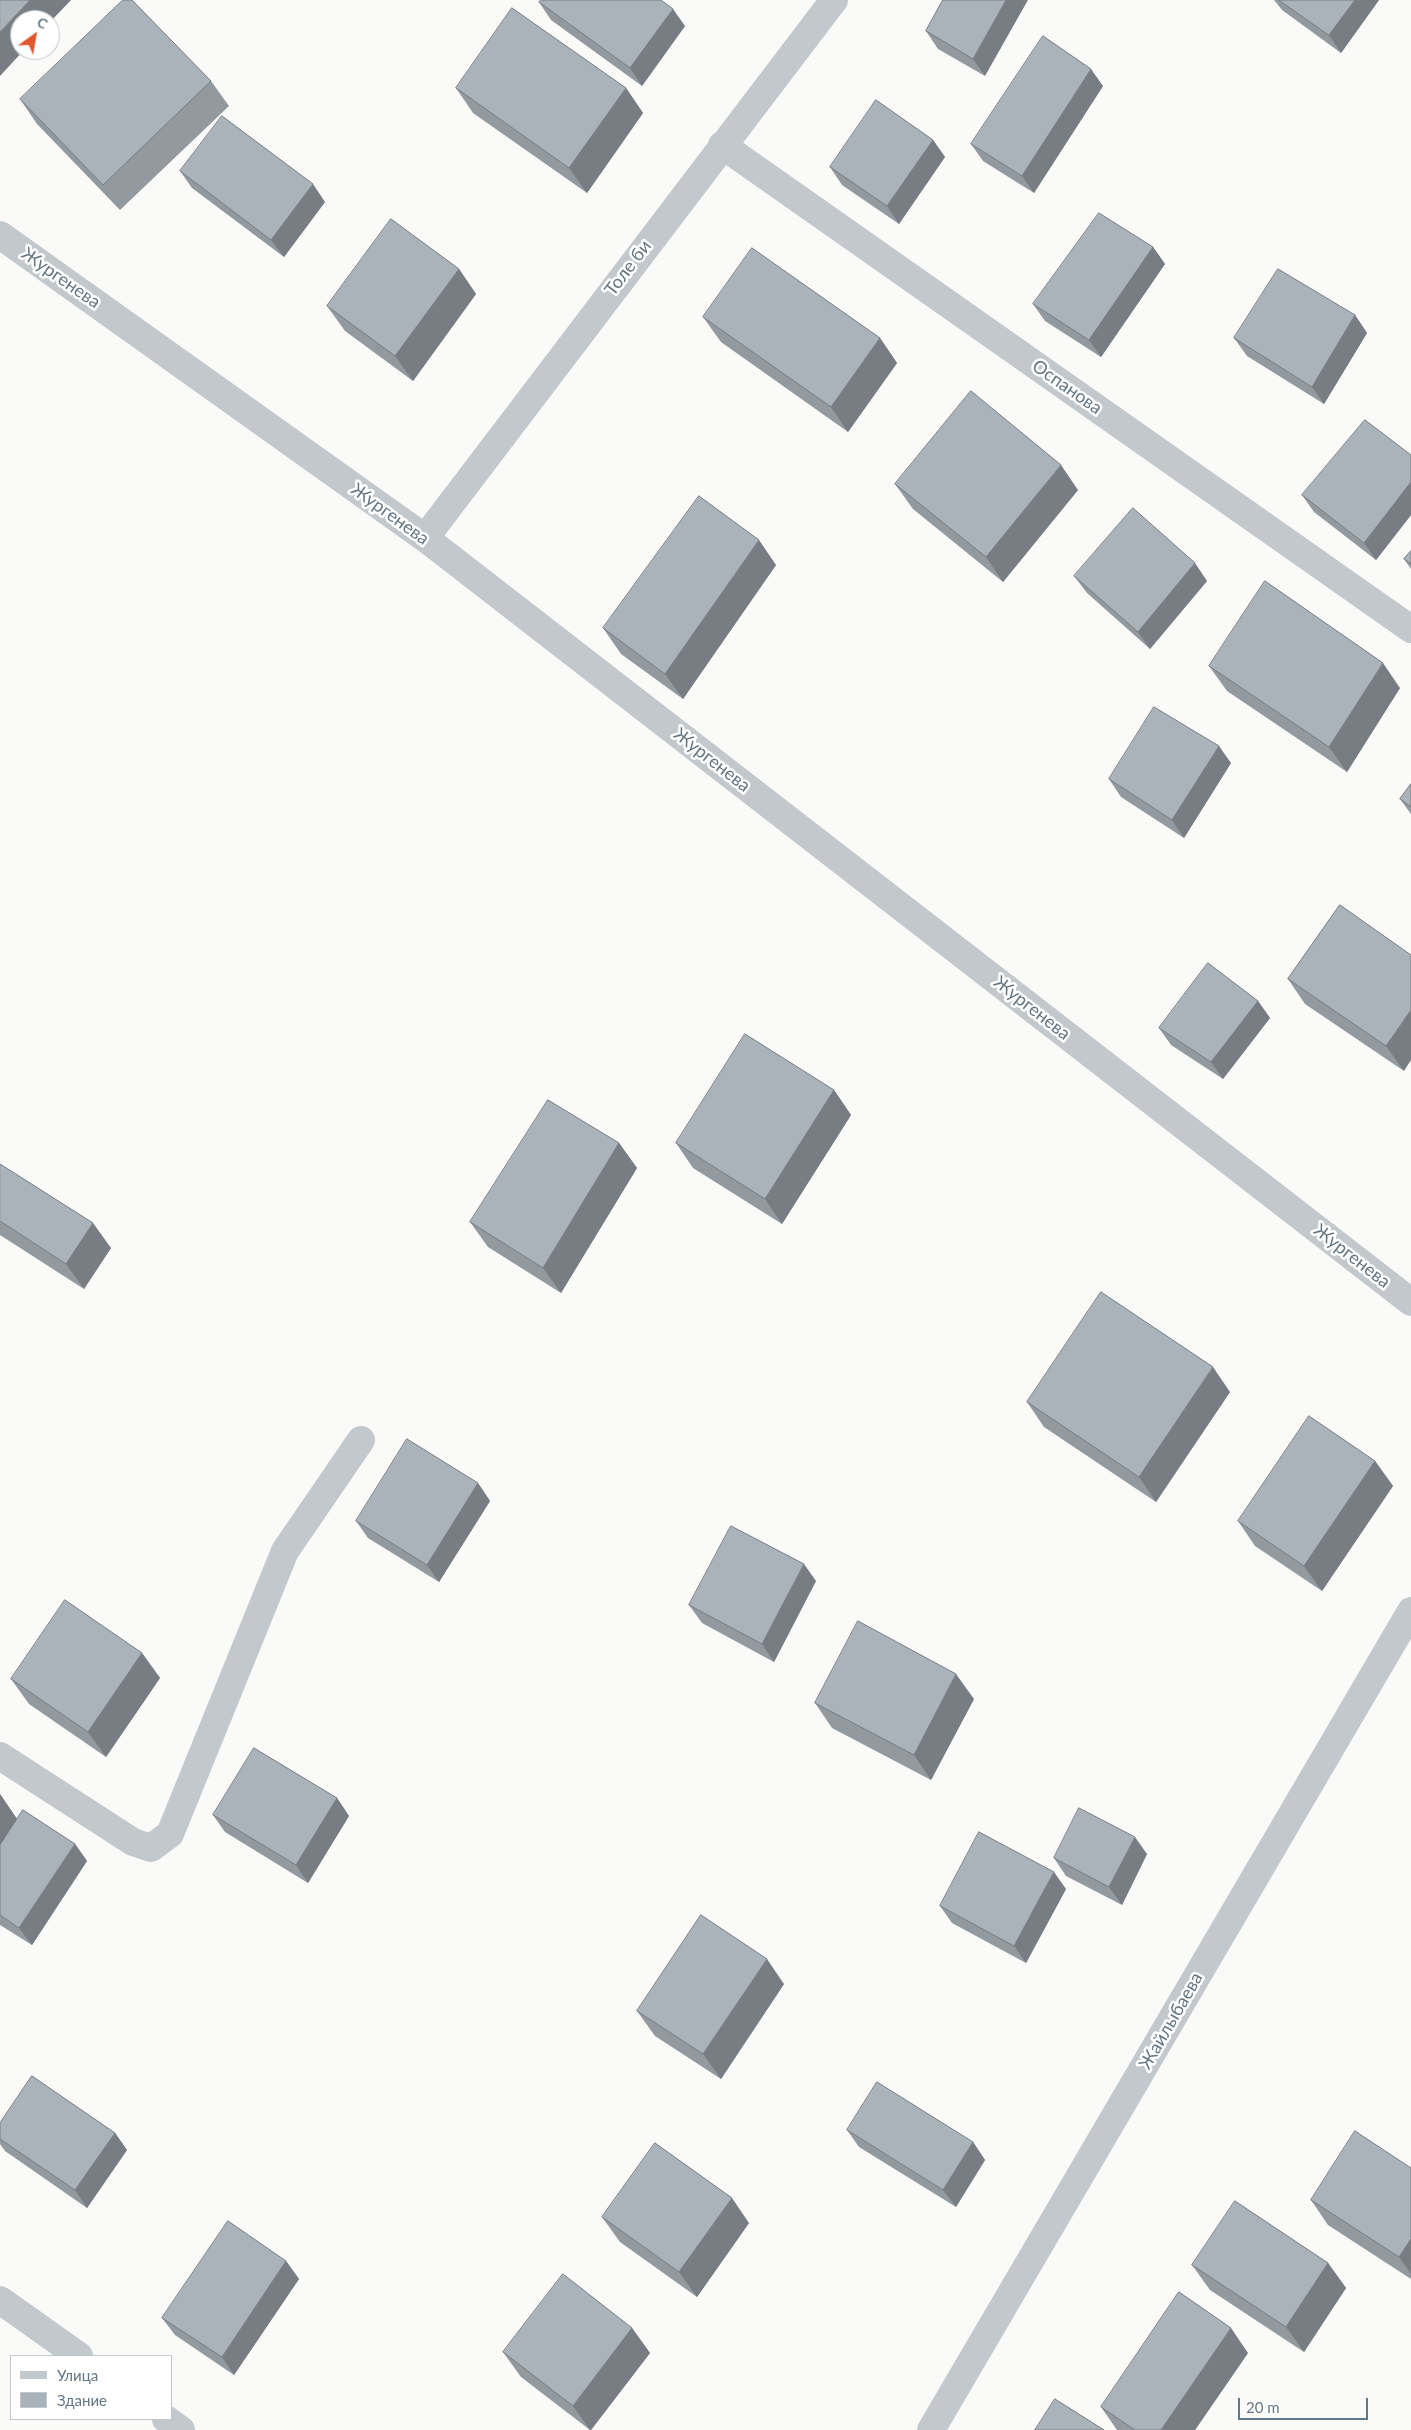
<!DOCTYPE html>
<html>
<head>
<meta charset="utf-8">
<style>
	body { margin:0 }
	#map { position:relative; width:1411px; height:2430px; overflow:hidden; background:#fafaf8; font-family:Lato,sans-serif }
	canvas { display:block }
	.legend { position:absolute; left:10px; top:2355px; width:162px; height:65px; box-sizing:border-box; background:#fff; border:1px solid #c1c8cd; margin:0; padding:6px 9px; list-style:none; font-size:15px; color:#657683 }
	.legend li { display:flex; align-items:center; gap:10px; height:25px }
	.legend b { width:25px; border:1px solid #c1c8cd }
	.north { position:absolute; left:10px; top:10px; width:50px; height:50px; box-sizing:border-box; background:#fff; border:1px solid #c1c8cd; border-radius:50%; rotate:32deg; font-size:14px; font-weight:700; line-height:20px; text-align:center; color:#657683 }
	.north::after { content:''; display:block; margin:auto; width:18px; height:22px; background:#e4572e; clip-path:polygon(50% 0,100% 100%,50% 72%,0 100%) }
	.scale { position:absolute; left:1238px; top:2398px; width:130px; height:22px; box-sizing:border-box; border:2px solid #657683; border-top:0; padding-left:6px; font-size:15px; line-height:18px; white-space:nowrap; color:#657683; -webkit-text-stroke:4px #fff; paint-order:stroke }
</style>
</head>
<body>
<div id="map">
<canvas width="1411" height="2430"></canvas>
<ul class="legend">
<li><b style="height:6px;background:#c3c8cc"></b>Улица</li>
<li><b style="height:14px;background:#aab3b9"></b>Здание</li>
</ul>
<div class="north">С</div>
<div class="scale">20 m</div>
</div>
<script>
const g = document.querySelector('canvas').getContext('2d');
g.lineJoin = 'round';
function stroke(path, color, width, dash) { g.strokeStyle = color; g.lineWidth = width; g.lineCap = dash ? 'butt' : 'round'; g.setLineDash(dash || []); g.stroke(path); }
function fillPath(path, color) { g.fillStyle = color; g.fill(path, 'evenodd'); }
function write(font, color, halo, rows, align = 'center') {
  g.font = font + ' Lato,sans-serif'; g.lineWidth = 5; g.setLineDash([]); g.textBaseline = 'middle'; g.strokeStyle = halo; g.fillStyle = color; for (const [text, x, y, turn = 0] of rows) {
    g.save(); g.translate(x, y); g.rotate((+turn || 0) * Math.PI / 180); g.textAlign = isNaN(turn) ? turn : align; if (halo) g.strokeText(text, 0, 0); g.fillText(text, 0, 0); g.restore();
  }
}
const street = new Path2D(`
	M722 145 1411 629
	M0 235 425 538 1411 1302
	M425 538 834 0
	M0 1756 133 1842 151 1848 170 1834 285 1551 361 1440
	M0 2300 79 2356
	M166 2419 181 2430
	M931 2430 1411 1611`);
const wall = new Path2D(`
	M943 0 985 76 938 49 926 31Z
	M1274 0H1379L1341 53 1282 10Z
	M539 2 685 26 642 86 551 20Z
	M211 81 229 106 120 210 37 124 20 99Z
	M1103 86 1034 193 983 161 971 144Z
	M456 88H626L643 113 587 193 473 113Z
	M933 140 945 157 899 224 842 185 830 167Z
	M180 171 325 202 284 257 192 188Z
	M1153 247 1165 264 1101 357 1045 321 1033 304Z
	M459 269 476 294 413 381 345 331 327 306Z
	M1355 315 1367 333 1324 404 1247 356 1234 338Z
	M703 317 880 338 897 363 848 432 721 342Z
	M1411 455V515L1376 560 1314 512 1302 495Z
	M895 484 1078 490 1003 582 913 509Z
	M1411 551V569L1404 559Z
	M776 565 683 699 621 654 603 628Z
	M1074 576 1207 581 1150 649 1087 593Z
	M1209 666 1400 688 1347 772 1227 691Z
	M1231 763 1184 838 1121 797 1109 779Z
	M1411 784V814L1400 799Z
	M1340 905 1404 1071 1305 1004 1288 979Z
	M1258 1001 1270 1018 1223 1079 1171 1045 1159 1028Z
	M834 1090 851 1115 782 1224 693 1168 676 1143Z
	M619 1143 637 1168 561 1293 488 1247 470 1222Z
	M0 1164 111 1248 84 1289 0 1235Z
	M1230 1392 1156 1502 1044 1427 1027 1402Z
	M1375 1461 1393 1486 1322 1591 1255 1546 1238 1521Z
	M478 1483 490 1501 439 1582 368 1538 356 1521Z
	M816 1581 774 1662 702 1623 689 1605Z
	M142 1653 160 1678 106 1757 29 1704 11 1679Z
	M974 1699 931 1780 832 1728 815 1703Z
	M0 1794 17 1819 75 1844 87 1861 32 1945 0 1925Z
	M337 1798 349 1816 308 1883 225 1832 213 1815Z
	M1147 1854 1122 1905 1066 1876 1054 1858Z
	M1066 1889 1026 1963 952 1923 940 1906Z
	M784 1984 721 2079 655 2036 637 2011Z
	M0 2123 115 2133 127 2150 87 2208 5 2151 0 2144Z
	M847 2130 973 2142 985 2160 956 2207 859 2147Z
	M1411 2168V2279L1328 2225 1311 2200Z
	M602 2217 749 2223 697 2297 620 2242Z
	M286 2261 299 2279 234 2375 175 2335 162 2318Z
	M1328 2263 1346 2288 1304 2352 1210 2290 1192 2265Z
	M632 2328 650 2353 591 2430H590L521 2377 503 2352Z
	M1248 2353 1195 2430H1117L1101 2407Z`);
const shadedWall = new Path2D(`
	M30 0H71L50 22V20H20V50H24L0 76V32Z
	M1006 0H1028L985 76 973 59Z
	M1355 0H1379L1341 53 1329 35Z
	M673 9 685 26 642 86 630 68Z
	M1091 69 1103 86 1034 193 1022 176Z
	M626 88 643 113 587 193 569 168Z
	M933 140 945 157 899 224 887 206Z
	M313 184 325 202 284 257 271 240Z
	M1153 247 1165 264 1101 357 1089 340Z
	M459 269 476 294 413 381 395 356Z
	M1355 315 1367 333 1324 404 1312 387Z
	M880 338 897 363 848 432 831 407Z
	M1061 465 1078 490 1003 582 986 557Z
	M1411 482V515L1376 560 1364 543Z
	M759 540 776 565 683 699 665 674Z
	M1195 563 1207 581 1150 649 1138 632Z
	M1383 663 1400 688 1347 772 1329 747Z
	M1219 746 1231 763 1184 838 1172 820Z
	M1258 1001 1270 1018 1223 1079 1211 1062Z
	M1411 1010V1060L1404 1071 1386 1046Z
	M834 1090 851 1115 782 1224 765 1199Z
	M619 1143 637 1168 561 1293 543 1268Z
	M93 1223 111 1248 84 1289 66 1264Z
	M1213 1367 1230 1392 1156 1502 1139 1477Z
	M1375 1461 1393 1486 1322 1591 1304 1566Z
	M478 1483 490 1501 439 1582 427 1565Z
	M804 1564 816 1581 774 1662 762 1644Z
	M142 1653 160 1678 106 1757 88 1732Z
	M956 1674 974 1699 931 1780 914 1755Z
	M0 1794 17 1819 0 1846Z
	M337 1798 349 1816 308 1883 296 1865Z
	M1135 1837 1147 1854 1122 1905 1109 1887Z
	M75 1844 87 1861 32 1945 19 1928Z
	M1054 1872 1066 1889 1026 1963 1014 1946Z
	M767 1959 784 1984 721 2079 703 2054Z
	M115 2133 127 2150 87 2208 75 2190Z
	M973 2142 985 2160 956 2207 943 2190Z
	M732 2198 749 2223 697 2297 679 2272Z
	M1411 2239V2274L1399 2257Z
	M286 2261 299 2279 234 2375 222 2357Z
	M1328 2263 1346 2288 1304 2352 1286 2327Z
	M632 2328 650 2353 591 2430H590L573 2406Z
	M1231 2328 1248 2353 1195 2430H1161Z`);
const building = new Path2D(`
	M0 0H30L0 32Z
	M123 0H132L211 81 103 185 20 99Z
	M541 0H661L673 9 630 68 539 2Z
	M943 0H1006L973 59 926 31Z
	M1279 0H1355L1329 35Z
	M512 8 626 88 569 168 456 88Z
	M1043 36 1091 69 1022 176 971 144Z
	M876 100 933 140 887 206 830 167Z
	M222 116 313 184 271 240 180 171Z
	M1099 213 1153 247 1089 340 1033 304Z
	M391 219 459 269 395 356 327 306Z
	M752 248 880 338 831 407 703 317Z
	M1278 269 1355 315 1312 387 1234 338Z
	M971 391 1061 465 986 557 895 484Z
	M1365 420 1411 455V482L1364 543 1302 495Z
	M699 496 759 540 665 674 603 628Z
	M1133 508 1195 563 1138 632 1074 576Z
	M1411 551V564L1404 559Z
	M1265 581 1383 663 1329 747 1209 666Z
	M1154 707 1219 746 1172 820 1109 779Z
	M1411 784V807L1400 799Z
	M1340 905 1411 955V1010L1386 1046 1288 979Z
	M1208 963 1258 1001 1211 1062 1159 1028Z
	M745 1034 834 1090 765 1199 676 1143Z
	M548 1100 619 1143 543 1268 470 1222Z
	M0 1164 93 1223 66 1264 0 1221Z
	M1101 1292 1213 1367 1139 1477 1027 1402Z
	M1309 1416 1375 1461 1304 1566 1238 1521Z
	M407 1439 478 1483 427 1565 356 1521Z
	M731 1526 804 1564 762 1644 689 1605Z
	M65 1600 142 1653 88 1732 11 1679Z
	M858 1621 956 1674 914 1755 815 1703Z
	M254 1748 337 1798 296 1865 213 1815Z
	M1079 1808 1135 1837 1109 1887 1054 1858Z
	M23 1810 75 1844 19 1928 0 1915V1845Z
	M979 1832 1054 1872 1014 1946 940 1906Z
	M701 1915 767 1959 703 2054 637 2011Z
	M32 2076 115 2133 75 2190 0 2139V2123Z
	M877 2082 973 2142 943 2190 847 2130Z
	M1355 2131 1411 2168V2239L1399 2257 1311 2200Z
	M655 2143 732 2198 679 2272 602 2217Z
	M1235 2201 1328 2263 1286 2327 1192 2265Z
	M228 2221 286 2261 222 2357 162 2318Z
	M563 2274 632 2328 573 2406 503 2352Z
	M1179 2292 1231 2328 1161 2430H1135L1101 2407Z
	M1055 2399 1104 2430H1035Z`);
const streetNames = [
	["Толе би",628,268,-53],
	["Жургенева",61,278,35],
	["Оспанова",1067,387,35],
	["Жургенева",390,514,36],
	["Жургенева",712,760,38],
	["Жургенева",1032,1008,38],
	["Жургенева",1352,1256,38],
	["Жайлыбаева",1171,2021,-60]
];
stroke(street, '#c3c8cc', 28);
fillPath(wall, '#929a9f');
fillPath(shadedWall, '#777d82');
fillPath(building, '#aab3b9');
stroke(building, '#777d82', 1);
write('18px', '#657683', '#fff', streetNames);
</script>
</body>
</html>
